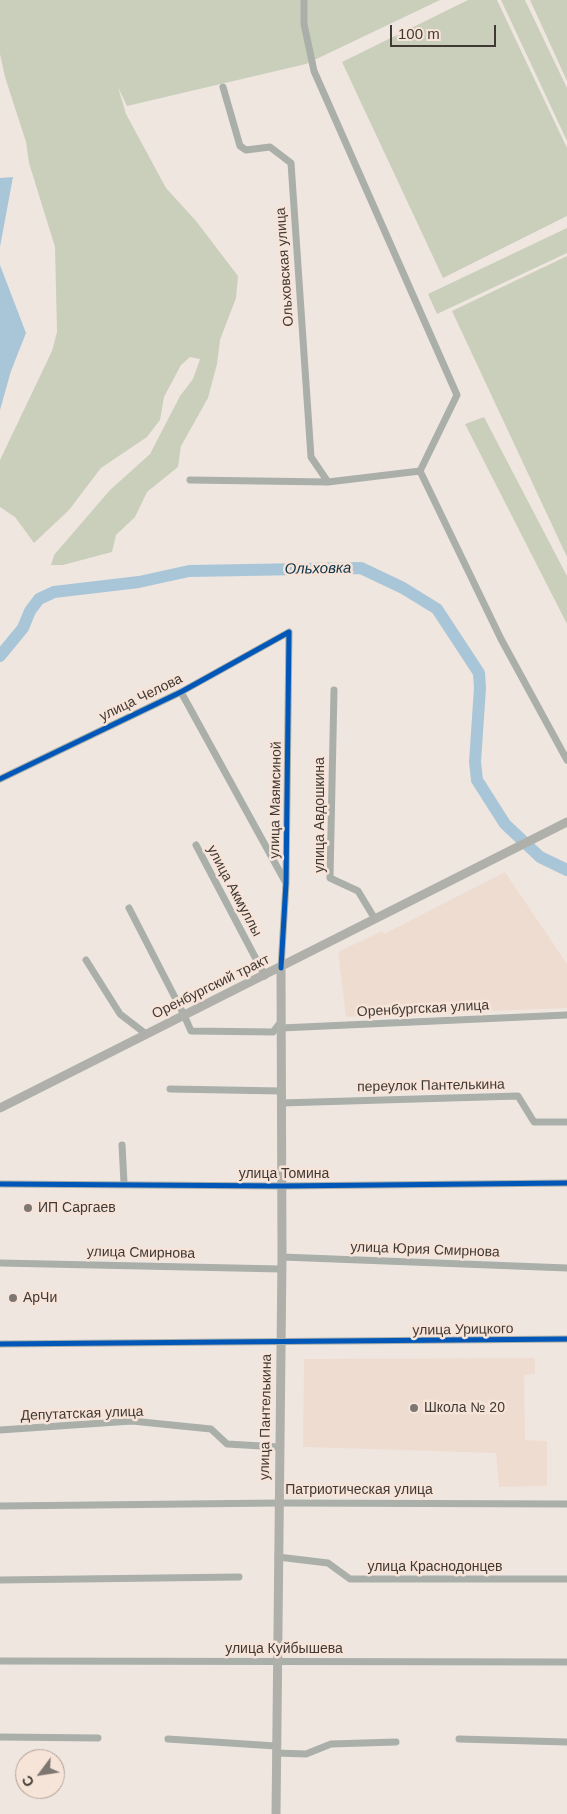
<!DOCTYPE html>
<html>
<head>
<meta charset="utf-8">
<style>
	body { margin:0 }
	#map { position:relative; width:567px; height:1814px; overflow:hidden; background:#f0e6e0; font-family:Arial,sans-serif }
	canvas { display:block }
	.north { position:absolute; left:15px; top:1749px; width:50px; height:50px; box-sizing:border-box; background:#f7e4d9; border:1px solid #aea097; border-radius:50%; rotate:239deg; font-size:14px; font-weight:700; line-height:20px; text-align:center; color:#403934 }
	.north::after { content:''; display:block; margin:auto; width:18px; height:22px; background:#7e7670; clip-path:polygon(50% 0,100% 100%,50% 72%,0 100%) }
	.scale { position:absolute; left:390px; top:25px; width:106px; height:22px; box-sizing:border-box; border:2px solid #403934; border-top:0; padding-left:6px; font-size:15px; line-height:18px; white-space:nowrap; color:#403934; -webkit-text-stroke:4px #f7e4d9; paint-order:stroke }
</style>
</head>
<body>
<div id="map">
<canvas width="567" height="1814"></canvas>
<div class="north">С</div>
<div class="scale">100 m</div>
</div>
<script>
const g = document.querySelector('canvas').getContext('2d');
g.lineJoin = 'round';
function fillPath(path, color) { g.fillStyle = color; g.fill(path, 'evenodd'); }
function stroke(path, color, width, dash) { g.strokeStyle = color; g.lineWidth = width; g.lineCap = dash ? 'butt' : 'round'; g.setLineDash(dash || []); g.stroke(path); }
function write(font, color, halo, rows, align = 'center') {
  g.font = font + ' Arial,sans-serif'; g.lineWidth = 5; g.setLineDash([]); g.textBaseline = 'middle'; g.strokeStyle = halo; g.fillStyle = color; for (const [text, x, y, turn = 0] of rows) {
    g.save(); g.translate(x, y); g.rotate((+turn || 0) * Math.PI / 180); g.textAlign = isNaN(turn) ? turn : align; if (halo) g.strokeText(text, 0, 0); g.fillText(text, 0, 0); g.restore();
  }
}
const built = new Path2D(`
	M505 872 567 964V1008L346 1017 338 952 382 931 384 934Z
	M535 1358V1374L524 1375 525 1440 547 1441V1486L499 1487 496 1453 303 1447 304 1359Z`);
const green = new Path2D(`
	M0 0H440L306 64 127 106 118 87 126 114 166 188 196 221 238 276 236 298 220 340 217 364 208 398 181 446 178 467 147 492 135 517 116 535 112 552 63 565H51L54 555 110 490 150 454 180 396 193 379 200 359 190 357 181 365 164 397 160 420 147 437 101 468 69 510 34 543 15 517 0 507V460L52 351 57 332 55 247 29 163 26 142 5 77 0 54Z
	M468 0H497L567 148V216L443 278 342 62Z
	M501 0H525L567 88V141Z
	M530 0H567V81Z
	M567 228V253L437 314 428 294Z
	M567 256V557L452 311Z
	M484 417 567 576V624L465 424Z`);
const water = new Path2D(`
	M13 177 0 247V178Z
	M0 265 26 333 11 371 0 410Z`);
const river = new Path2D(`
	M0 656 23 628 30 611 39 599 54 592 139 582 189 571 361 568 403 588 437 609 479 673 480 688 475 762 477 780 505 824 540 857 567 870`);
const minor = new Path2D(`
	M304 0V24L314 71 457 395 420 471
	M223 87 240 146 246 150 270 147 291 163 311 457 328 482
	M420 471 501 639 567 760
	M190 480 328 482 420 471
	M334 690 330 878 358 891 375 919
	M181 692 286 883
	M0 779 181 692 289 632 286 883 281 968
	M196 845 265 976
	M129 908 184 1015 191 1031 273 1032 281 1022
	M86 960 120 1014 146 1034
	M281 1028 567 1015
	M170 1089 281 1091
	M281 1103 518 1096 534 1122H567
	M122 1145 124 1183
	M0 1184 282 1186 567 1183
	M282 1257 567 1268
	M0 1263 281 1269
	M0 1344 567 1339
	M0 1430 132 1421 211 1429 227 1444 279 1447
	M0 1506 279 1503 567 1504
	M278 1557 328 1563 350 1579H567
	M0 1580 239 1577
	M0 1661 567 1662
	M0 1737 98 1738
	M168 1739 276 1746
	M459 1739 567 1742
	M276 1753 306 1754 331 1744 396 1742`);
const major = new Path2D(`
	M0 1108 567 822
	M276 1814 282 1257 281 968`);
const cycleway = new Path2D(`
	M0 779 181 692 289 632 286 883 281 968
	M0 1184 282 1186 567 1183
	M0 1344 567 1339`);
const markers = [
	[28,1208,5,"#7e7670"],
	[13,1298,5,"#7e7670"],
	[414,1408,5,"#7e7670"]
];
const streetNames = [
	["Ольховская улица",285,267,-94],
	["улица Челова",141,698,-26],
	["улица Маямсиной",276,800,-89],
	["улица Авдошкина",320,815,-90],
	["улица Акмуллы",234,891,62],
	["Оренбургский тракт",211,987,-26],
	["Оренбургская улица",423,1009,-3],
	["переулок Пантелькина",431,1086,-1],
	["улица Томина",284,1174],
	["улица Юрия Смирнова",425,1250,2],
	["улица Смирнова",141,1253,1],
	["улица Урицкого",463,1330,-1],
	["Депутатская улица",82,1414,-2],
	["улица Пантелькина",266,1417,-89],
	["Патриотическая улица",359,1490],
	["улица Краснодонцев",435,1567],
	["улица Куйбышева",284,1649]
];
const poiNames = [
	["ИП Саргаев",38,1208],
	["АрЧи",23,1298],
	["Школа № 20",424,1408]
];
const waterNames = [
	["Ольховка",318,569,-1]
];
fillPath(built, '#eedcd1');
fillPath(green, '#cacfbc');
fillPath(water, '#a9c6d8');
stroke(river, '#a9c6d8', 12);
stroke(minor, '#aaafaa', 7);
stroke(major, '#afb0aa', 9);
stroke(cycleway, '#0057b8', 5);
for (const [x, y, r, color] of markers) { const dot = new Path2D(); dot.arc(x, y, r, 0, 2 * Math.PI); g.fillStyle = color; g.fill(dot); stroke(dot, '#f7e4d9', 2); }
write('14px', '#403934', '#f7e4d9', streetNames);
write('14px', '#403934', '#f7e4d9', poiNames, 'left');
write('italic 15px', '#0c3348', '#f7e4d9', waterNames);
</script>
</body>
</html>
